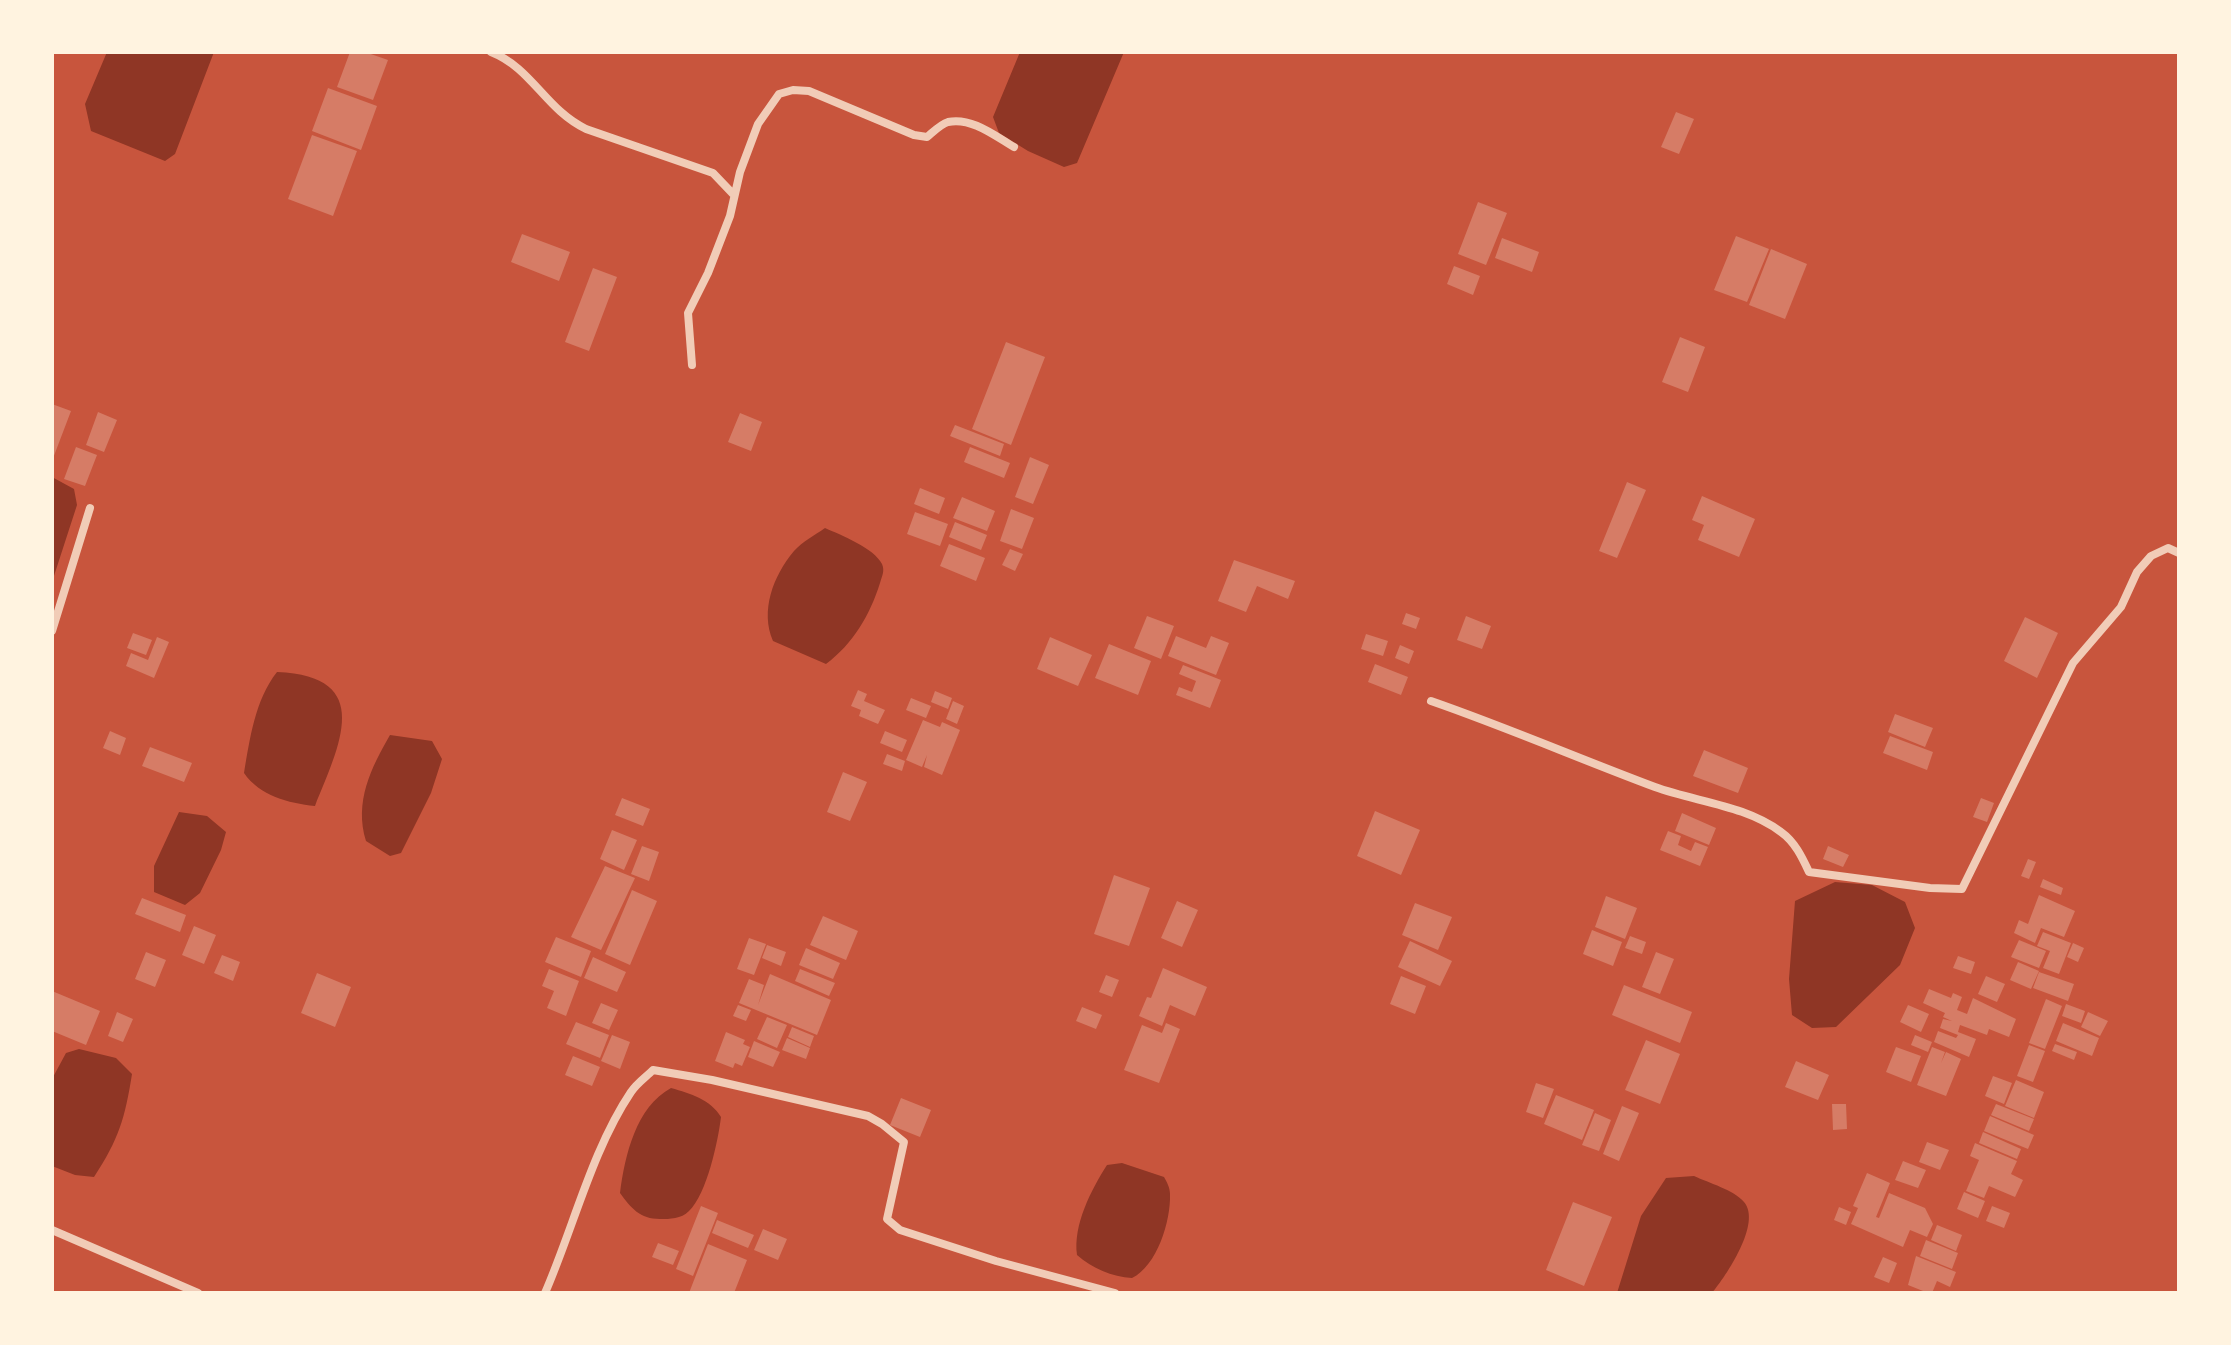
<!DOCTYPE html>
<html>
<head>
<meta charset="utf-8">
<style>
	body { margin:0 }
	#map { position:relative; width:2231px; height:1345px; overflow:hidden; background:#c8553d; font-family:Commissioner,sans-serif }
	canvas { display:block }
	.frame { position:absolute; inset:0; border:54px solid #fff3e0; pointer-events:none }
</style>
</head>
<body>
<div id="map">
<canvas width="2231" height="1345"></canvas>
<div class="frame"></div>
</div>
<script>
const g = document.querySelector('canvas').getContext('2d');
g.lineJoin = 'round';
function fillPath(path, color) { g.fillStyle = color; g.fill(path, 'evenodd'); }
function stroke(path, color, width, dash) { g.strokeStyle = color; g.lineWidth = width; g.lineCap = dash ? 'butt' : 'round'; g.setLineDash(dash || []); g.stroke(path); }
const water = new Path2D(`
	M107 52H214L175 154 165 161 91 131 85 104Z
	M1020 52H1124L1077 163 1064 167 1028 151 999 133 993 117Z
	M52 477 74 489 77 505 52 582Z
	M825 528C841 535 874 548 882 564 885 571 882 576 880 583 870 615 853 644 826 664L773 641C760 611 773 576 794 551 802 542 815 535 825 528Z
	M277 672C376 676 339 746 315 806 288 803 260 796 244 773 250 738 255 700 277 672Z
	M390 735 432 741 442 759 431 793 401 853 390 856 366 841C354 802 371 768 390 735Z
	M179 812 207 816 226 832 221 850 200 893 185 905 154 892V866Z
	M1835 882 1872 885 1905 902 1915 928 1900 965 1836 1027 1812 1028 1792 1015 1789 979 1795 901Z
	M79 1049 116 1058 132 1074C125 1118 119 1139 94 1177L75 1175 52 1166V1079L66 1053Z
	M671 1088C691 1094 710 1099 721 1117 718 1141 707 1194 689 1211 681 1219 670 1219 660 1219 640 1219 631 1208 620 1193 625 1155 636 1107 671 1088Z
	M1122 1163 1164 1177C1167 1182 1170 1188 1170 1194 1171 1221 1157 1266 1132 1278 1112 1277 1092 1268 1077 1255 1073 1225 1091 1190 1107 1165Z
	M1694 1176C1709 1183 1734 1190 1744 1202 1762 1223 1726 1276 1712 1293H1617L1641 1216 1666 1178Z`);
const building = new Path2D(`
	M350 52H365L388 60 373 100 337 87Z
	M328 88 377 106 361 150 312 131Z
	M1676 112 1694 119 1679 154 1661 147Z
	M312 135 357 151 333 216 288 199Z
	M1478 202 1507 213 1486 265 1458 254Z
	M522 234 570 252 559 281 511 262Z
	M1736 236 1769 249 1747 302 1714 290Z
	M1502 238 1539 252 1532 272 1495 258Z
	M1771 249 1807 264 1785 319 1749 305Z
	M1454 266 1480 276 1473 295 1447 284Z
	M593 268 617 277 589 351 565 342Z
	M1680 337 1705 347 1688 392 1662 382Z
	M1006 342 1045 357 1011 445 972 429Z
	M52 404 71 411 52 461Z
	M98 412 117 420 104 452 86 445Z
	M740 413 762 422 751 451 728 442Z
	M955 425 1004 444 1000 456 950 436Z
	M76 447 97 455 85 486 64 479Z
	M970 447 1010 463 1004 478 964 462Z
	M1030 457 1049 465 1033 504 1015 497Z
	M1627 482 1646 490 1617 558 1599 551Z
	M920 488 945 498 939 514 914 504Z
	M1702 496 1755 519 1739 557 1698 540 1704 525 1692 520Z
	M962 497 995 511 987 531 953 518Z
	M1011 509 1034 518 1022 549 1000 541Z
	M915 512 948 524 940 546 907 534Z
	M955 522 987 535 981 550 949 537Z
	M949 544 985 558 976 581 940 566Z
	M1010 549 1023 554 1015 571 1002 565Z
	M1234 560 1295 581 1288 599 1257 586 1246 612 1218 601Z
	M1406 613 1420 618 1416 629 1402 624Z
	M1147 616 1174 626 1161 659 1134 648Z
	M1466 616 1491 626 1482 649 1457 640Z
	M2025 617 2058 633 2037 678 2004 661Z
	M133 633 152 640 146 655 127 648Z
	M1366 634 1388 641 1383 656 1361 649Z
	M1176 636 1206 648 1211 636 1229 643 1216 675 1168 656Z
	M157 637 169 642 154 678 126 666 131 653 148 660Z
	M1050 637 1092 655 1078 686 1037 669Z
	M1109 644 1151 661 1138 695 1095 678Z
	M1400 645 1414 651 1409 664 1395 658Z
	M1375 664 1408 677 1401 695 1368 682Z
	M1183 665 1221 680 1210 708 1176 695 1179 687 1192 692 1196 681 1179 674Z
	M858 690 867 694 864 701 885 710 878 724 859 716 861 710 851 706Z
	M935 691 952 698 948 709 931 702Z
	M911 698 931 706 926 718 906 710Z
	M953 701 964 706 957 724 946 719Z
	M1895 714 1933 728 1925 747 1888 732Z
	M923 720 940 727 942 722 960 730 942 775 924 767 927 755 922 767 906 760Z
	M110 731 126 738 120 755 103 748Z
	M885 731 907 740 902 752 880 743Z
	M1890 736 1933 752 1927 770 1883 753Z
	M150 747 192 763 184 782 142 766Z
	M1704 750 1748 768 1738 793 1693 776Z
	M887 754 905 761 902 771 883 764Z
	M843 772 867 782 850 821 827 812Z
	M622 798 650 809 643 826 615 815Z
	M1981 798 1994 803 1987 822 1973 817Z
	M1375 811 1420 830 1401 875 1357 856Z
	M1682 813 1716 828 1709 845 1675 831Z
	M612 830 637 840 624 870 600 859Z
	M1668 831 1681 836 1678 845 1691 851 1695 842 1708 847 1700 866 1660 850Z
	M642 846 659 852 649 881 631 874Z
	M1828 846 1849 855 1843 867 1823 859Z
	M2028 859 2036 862 2029 879 2021 876Z
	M605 866 635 878 601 950 571 937Z
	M1114 875 1150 888 1129 946 1094 934Z
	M2043 879 2063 888 2061 895 2040 887Z
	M632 890 657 901 630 965 605 954Z
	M2039 895 2075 911 2064 937 2041 928 2035 943 2014 933 2019 920 2028 924Z
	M1606 896 1637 908 1625 939 1595 927Z
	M142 898 186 915 180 932 135 914Z
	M1177 901 1198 910 1182 947 1161 938Z
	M1415 903 1452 917 1438 950 1402 935Z
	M823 916 858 931 846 960 810 945Z
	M194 926 216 935 204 964 182 955Z
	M1592 930 1622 942 1613 966 1583 954Z
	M2043 932 2071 943 2059 974 2043 968 2050 951 2037 946Z
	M1630 936 1646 942 1642 954 1625 948Z
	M556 937 591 951 581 977 545 962Z
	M749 938 766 944 754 975 737 969Z
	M2019 940 2046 951 2039 968 2011 957Z
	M1410 941 1452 961 1440 986 1398 967Z
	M2073 943 2084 948 2078 962 2067 957Z
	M767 945 786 952 781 966 762 958Z
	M806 948 840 963 833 979 799 965Z
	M146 952 166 960 155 987 135 979Z
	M1656 952 1674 959 1660 994 1642 987Z
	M222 955 240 962 233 981 214 973Z
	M1958 956 1975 962 1971 974 1953 968Z
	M593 957 626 972 617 992 584 978Z
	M2018 962 2039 971 2031 989 2010 980Z
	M1163 968 1207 987 1195 1016 1170 1005 1162 1026 1139 1016 1147 997 1151 998Z
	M549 969 579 981 566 1016 547 1008 554 991 542 986Z
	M800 969 835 983 829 996 795 981Z
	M2039 972 2074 984 2068 1001 2033 988Z
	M317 973 351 987 335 1027 301 1013Z
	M770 974 831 1000 817 1035 739 1003 749 979 764 985 758 1005Z
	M1106 975 1119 980 1112 997 1099 992Z
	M1401 976 1426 986 1415 1014 1390 1004Z
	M1986 976 2005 984 1997 1002 1978 994Z
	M1624 985 1692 1012 1680 1043 1612 1015Z
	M1929 989 1951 998 1953 993 1962 997 1957 1010 1967 1014 1973 998 2016 1019 2009 1037 1989 1029 1987 1035 1960 1025 1958 1032 1976 1039 1969 1057 1934 1042 1938 1031 1956 1038 1958 1035 1940 1028 1943 1019 1952 1021 1943 1017 1945 1013 1923 1003Z
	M52 991 100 1011 86 1045 52 1031Z
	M2046 999 2062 1006 2045 1049 2029 1043Z
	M601 1003 618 1010 609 1030 592 1023Z
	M2066 1004 2085 1011 2081 1023 2062 1016Z
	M738 1005 751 1010 746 1021 733 1016Z
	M1908 1005 1929 1014 1921 1032 1900 1022Z
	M1082 1007 1102 1015 1096 1029 1076 1021Z
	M117 1012 133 1019 123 1042 108 1036Z
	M2088 1012 2108 1021 2100 1036 2081 1027Z
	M767 1017 787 1025 777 1048 757 1039Z
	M576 1022 609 1035 600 1058 566 1044Z
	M1166 1023 1180 1029 1159 1083 1124 1070 1142 1025 1162 1033Z
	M2063 1023 2099 1038 2092 1056 2056 1041Z
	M792 1027 814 1036 810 1047 788 1037Z
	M726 1032 745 1040 743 1044 750 1047 742 1066 735 1063 733 1068 715 1061Z
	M612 1035 630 1042 620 1069 601 1061Z
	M1915 1035 1932 1042 1928 1052 1911 1045Z
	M787 1038 810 1048 806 1059 782 1050Z
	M1646 1040 1680 1054 1660 1104 1625 1090Z
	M754 1041 780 1052 773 1067 748 1057Z
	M2055 1044 2077 1052 2074 1060 2052 1051Z
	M2029 1045 2045 1051 2033 1082 2017 1076Z
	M1896 1047 1921 1056 1911 1082 1886 1072Z
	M1932 1047 1945 1052 1941 1063 1946 1052 1961 1059 1946 1096 1917 1085Z
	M573 1056 600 1067 592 1086 565 1075Z
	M1796 1061 1829 1075 1818 1100 1785 1087Z
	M1993 1076 2012 1083 2004 1104 1985 1096Z
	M2016 1080 2044 1092 2034 1118 2005 1106Z
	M1536 1083 1554 1089 1543 1118 1526 1112Z
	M1556 1095 1594 1110 1582 1140 1544 1124Z
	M901 1098 931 1110 920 1137 890 1125Z
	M1832 1104H1846L1847 1129 1833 1130Z
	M1996 1104 2034 1119 2029 1131 1991 1115Z
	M1622 1106 1639 1113 1619 1161 1603 1154Z
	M1595 1113 1611 1120 1599 1151 1582 1145Z
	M1990 1116 2034 1135 2028 1149 1984 1131Z
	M1983 1132 2021 1149 2017 1159 1979 1143Z
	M1927 1142 1949 1150 1940 1170 1919 1162Z
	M1975 1143 2017 1161 2011 1174 2023 1180 2015 1197 1989 1186 1984 1198 1966 1191 1979 1160 1970 1156Z
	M1903 1161 1926 1170 1918 1188 1895 1180Z
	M1867 1173 1890 1183 1876 1217 1879 1218 1889 1193 1925 1208 1933 1224 1927 1237 1910 1230 1903 1247 1851 1224 1858 1208 1853 1206Z
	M1964 1192 1985 1201 1978 1218 1957 1209Z
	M1573 1202 1612 1217 1584 1286 1546 1270Z
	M701 1206 718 1213 693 1276 676 1269Z
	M1992 1206 2010 1213 2004 1228 1986 1221Z
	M1839 1207 1851 1212 1846 1225 1834 1220Z
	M717 1220 754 1235 748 1248 712 1233Z
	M1937 1225 1962 1235 1956 1251 1931 1240Z
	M763 1229 787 1239 778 1260 754 1250Z
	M1926 1240 1958 1253 1952 1269 1920 1256Z
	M658 1243 679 1251 673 1265 652 1257Z
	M708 1244 747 1260 734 1293H689Z
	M1916 1256 1956 1272 1950 1287 1937 1281 1932 1293H1928L1908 1285Z
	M1883 1257 1897 1263 1889 1283 1874 1277Z`);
const minor = new Path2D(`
	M491 52C532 68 545 109 586 129L713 173 734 195
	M692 365 688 313 708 273 730 216 740 172 758 124 779 94 793 90 809 91 914 135 927 137C933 132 941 124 948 122 972 117 995 136 1014 147
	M52 631 90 508
	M1431 701C1506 727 1580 759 1655 787 1696 802 1745 805 1781 832 1795 842 1802 857 1809 872L1930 888 1962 889 2073 663 2121 607 2137 572 2151 556 2168 548 2179 553
	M52 1230 198 1293
	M545 1293C573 1229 592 1150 631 1092 637 1083 646 1077 653 1070L712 1080 868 1116 882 1124 904 1142 887 1219 900 1230 996 1261 1115 1293`);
fillPath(water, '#8f3625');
fillPath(building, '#d67c66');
stroke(minor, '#f1ccb7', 8);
</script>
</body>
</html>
